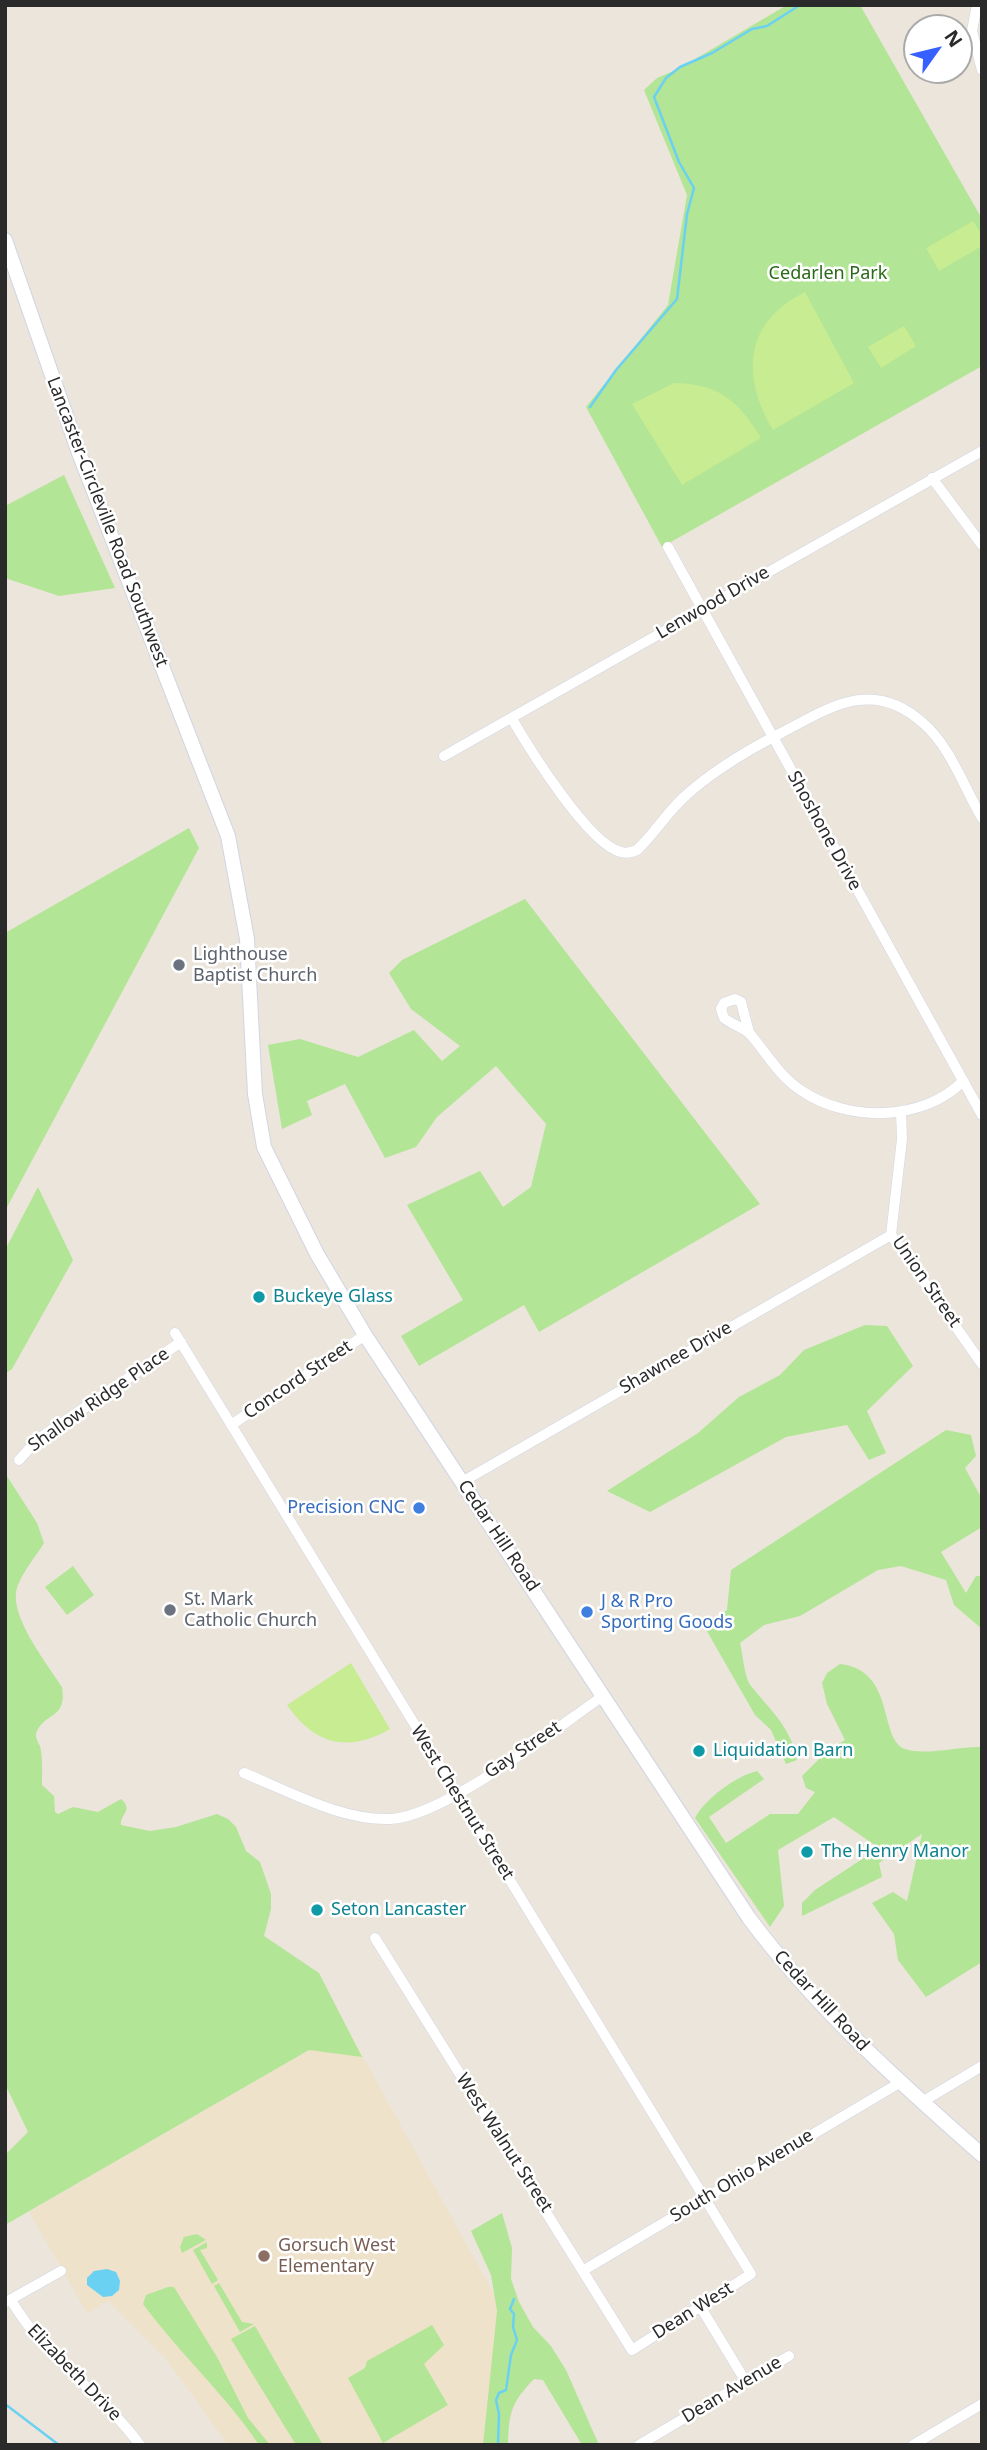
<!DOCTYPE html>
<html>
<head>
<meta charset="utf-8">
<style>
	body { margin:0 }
	#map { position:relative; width:987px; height:2450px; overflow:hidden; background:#ece5db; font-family:"Noto Sans",sans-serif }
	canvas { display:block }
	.frame { position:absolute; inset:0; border:7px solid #2a2a2a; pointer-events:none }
	.north { position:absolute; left:903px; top:14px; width:70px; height:70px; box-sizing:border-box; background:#fff; border:2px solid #aaa; border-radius:50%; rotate:56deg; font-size:19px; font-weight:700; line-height:28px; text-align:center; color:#2a2a2a }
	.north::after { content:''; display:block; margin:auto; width:24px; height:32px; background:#3660ff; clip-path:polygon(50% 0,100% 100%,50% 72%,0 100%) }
</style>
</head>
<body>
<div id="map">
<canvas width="987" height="2450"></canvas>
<div class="frame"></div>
<div class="north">N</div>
</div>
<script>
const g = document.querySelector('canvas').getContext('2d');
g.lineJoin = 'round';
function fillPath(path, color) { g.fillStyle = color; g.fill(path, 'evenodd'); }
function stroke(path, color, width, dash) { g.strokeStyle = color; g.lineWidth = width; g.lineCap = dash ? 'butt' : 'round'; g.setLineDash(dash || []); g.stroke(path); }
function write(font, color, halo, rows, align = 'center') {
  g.font = font + ' "Noto Sans",sans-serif'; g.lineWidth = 5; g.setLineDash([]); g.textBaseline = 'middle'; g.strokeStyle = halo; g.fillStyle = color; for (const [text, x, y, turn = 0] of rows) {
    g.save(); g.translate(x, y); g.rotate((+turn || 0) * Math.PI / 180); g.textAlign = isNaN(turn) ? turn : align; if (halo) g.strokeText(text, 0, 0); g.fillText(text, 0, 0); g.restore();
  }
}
const education = new Path2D(`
	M347 2028 504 2312 489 2445H228L166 2359 108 2301 87 2313 29 2212Z`);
const green = new Path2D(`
	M787 5H860L982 219V366L662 547 586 407 668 305 687 195 644 90 657 78 678 69Z
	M64 475 115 588 59 596 5 578V506Z
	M189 828 199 848 5 1211V933Z
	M525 899 760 1204 539 1332 524 1305 419 1366 401 1336 463 1300 407 1205 480 1171 503 1207 531 1187 546 1124 496 1066 437 1117 416 1147 385 1158 345 1084 307 1101 312 1115 282 1129 268 1045 300 1039 358 1057 414 1030 442 1061 460 1046 411 1009 389 973 402 960Z
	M38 1187 73 1260 12 1369 5 1374V1250Z
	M865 1325 887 1326 913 1366 867 1411 886 1453 869 1460 847 1425 786 1437 650 1512 607 1491 698 1433 739 1397 780 1375 804 1350Z
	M946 1430 971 1435 976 1456 965 1468 982 1499V1527L941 1552 966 1593 976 1576H982V1629L954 1605 946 1580 901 1566 878 1570 800 1616 764 1625 740 1643C743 1654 744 1677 751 1686 771 1711 791 1727 797 1760L786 1764 771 1730 755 1715 704 1626 727 1610 731 1570Z
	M5 1473 37 1523 44 1543C36 1556 24 1570 18 1585 6 1613 47 1663 62 1687 67 1719 47 1711 37 1731 34 1736 38 1742 40 1746 43 1760 42 1771 42 1785L54 1796 55 1812 58 1814 73 1807 98 1812 121 1799C134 1810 120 1814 121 1825L150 1831 176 1827 217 1814 228 1819 236 1827 246 1851 260 1862 271 1894V1909L264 1936 319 1973 362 2057 309 2050 5 2225V2155L28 2132 5 2084Z
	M73 1566 94 1595 67 1615 45 1587Z
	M840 1664C896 1670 878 1739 905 1749 927 1756 958 1746 982 1747V1962L926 1997 898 1960 894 1934 872 1903 893 1892 907 1901 922 1834 879 1863 882 1877 802 1916V1903L815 1890 879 1848 834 1817 778 1850 784 1906 770 1927 695 1818C705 1799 736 1776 757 1771L764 1779 709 1817 726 1843 770 1814H798L815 1792 806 1788 802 1776 827 1751 845 1740 827 1704 822 1683 827 1673Z
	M502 2213 512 2248 511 2279 519 2302 533 2327 551 2346 566 2370 599 2445H582L543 2380 534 2379C511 2403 509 2412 508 2445H483L497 2311 491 2275 471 2231Z
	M197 2234 206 2240 182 2253 180 2247 184 2237Z
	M207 2242V2248L200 2250 218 2280 212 2284 193 2250Z
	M219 2283 242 2322 254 2324 240 2332 214 2286Z
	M168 2287H174L217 2357 248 2418 270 2445H259C225 2394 179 2353 143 2304L146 2295Z
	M432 2325 444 2345 424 2364 448 2405 383 2443 348 2378 365 2368 367 2361Z
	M255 2326 323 2445H296L231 2339Z`);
const pitch = new Path2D(`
	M973 221 982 235V246L939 271 926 248Z
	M805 292 854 383 773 430C741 376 744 322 805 292Z
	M904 326 916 346 881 368 868 347Z
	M674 383C719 384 738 400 761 438L682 485 632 404Z
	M351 1663 390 1729C348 1753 315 1745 287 1705Z`);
const water = new Path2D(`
	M107 2269 116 2272 120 2281 119 2290 112 2296 103 2297 87 2285V2278L94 2271Z`);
const stream = new Path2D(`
	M590 407 616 370 677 299 687 214 694 188 679 162 654 97 666 78 680 67 712 53 752 29 767 26 800 5
	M5 2404 59 2445
	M498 2445 499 2414 496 2400 499 2393 506 2390 511 2355 517 2340 513 2327 514 2314 510 2309 514 2299`);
const street = new Path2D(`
	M977 5 972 31 982 70
	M932 478 982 545
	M668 547 982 1115
	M512 719C529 748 589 845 621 852 627 854 632 852 637 850 654 834 666 814 683 798 712 771 746 751 781 733 829 708 872 677 923 723 950 746 964 787 982 818
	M444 756 982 451
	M749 1032 741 1002 735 999 724 1003 721 1009 724 1018C732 1025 744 1027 751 1035 768 1055 779 1076 802 1091 848 1122 923 1122 963 1081
	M901 1112 902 1139 891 1235 982 1364
	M175 1333 751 2274 632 2350 375 1938
	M231 1425 365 1335
	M19 1460 37 1440 181 1342
	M462 1482 891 1235
	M244 1773C288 1791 342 1821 391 1819 445 1816 555 1729 603 1696
	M922 2102 982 2066
	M584 2270 901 2082
	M11 2300C44 2357 101 2392 140 2445
	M6 2302 61 2271
	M700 2306 746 2382
	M639 2445 789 2356
	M913 2445 982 2404`);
const secondary = new Path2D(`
	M5 240 79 453 228 836 247 939 255 1094 264 1147 317 1254 365 1335 749 1918C816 2008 898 2081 982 2155`);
const markers = [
	[179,965,7,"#6b7280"],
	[259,1297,7,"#0f9aa8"],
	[419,1508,7,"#3f7fe0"],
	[170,1610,7,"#6b7280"],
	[587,1612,7,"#3f7fe0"],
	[699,1751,7,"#0f9aa8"],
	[807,1852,7,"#0f9aa8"],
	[317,1910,7,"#0f9aa8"],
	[264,2256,7,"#8d6e63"]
];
const parkNames = [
	["Cedarlen Park",828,274]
];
const streetNames = [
	["Lancaster-Circleville Road Southwest",107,522,69],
	["Lenwood Drive",713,603,-30],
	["Shoshone Drive",824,831,61],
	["Union Street",926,1282,55],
	["Shawnee Drive",676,1358,-30],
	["Concord Street",298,1380,-34],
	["Shallow Ridge Place",99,1400,-35],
	["Cedar Hill Road",498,1536,56],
	["Gay Street",523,1750,-34],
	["West Chestnut Street",462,1803,58],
	["Cedar Hill Road",821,2001,47],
	["West Walnut Street",504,2143,57],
	["South Ohio Avenue",742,2176,-31],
	["Dean West",693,2311,-32],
	["Elizabeth Drive",74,2373,46],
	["Dean Avenue",732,2390,-31]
];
const worshipNames = [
	["Lighthouse",193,955],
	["Baptist Church",193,976],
	["St. Mark",184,1600],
	["Catholic Church",184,1621]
];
const cultureNames = [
	["Buckeye Glass",273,1297],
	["Liquidation Barn",713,1751],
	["The Henry Manor",821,1852],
	["Seton Lancaster",331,1910]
];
const shopNames = [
	["Precision CNC",405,1508],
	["J & R Pro",601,1602,"left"],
	["Sporting Goods",601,1623,"left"]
];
const educationNames = [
	["Gorsuch West",278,2246],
	["Elementary",278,2267]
];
fillPath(education, '#efe2ca');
fillPath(green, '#b2e596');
fillPath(pitch, '#c8ec91');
fillPath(water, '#6bd1f2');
stroke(stream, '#6bd1f2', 2.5);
stroke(street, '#d1d5e3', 11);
stroke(secondary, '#d1d5e3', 16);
stroke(street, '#fff', 10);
stroke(secondary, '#fff', 14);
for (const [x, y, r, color] of markers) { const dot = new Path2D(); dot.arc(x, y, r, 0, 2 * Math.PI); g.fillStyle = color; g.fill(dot); stroke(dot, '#fff', 2.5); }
write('18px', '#2a6918', '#fff', parkNames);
write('18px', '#2a2a2a', '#fff', streetNames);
write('18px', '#5b616d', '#fff', worshipNames, 'left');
write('18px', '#0d838f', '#fff', cultureNames, 'left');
write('18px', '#366cbe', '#fff', shopNames, 'right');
write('18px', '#785e54', '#fff', educationNames, 'left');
</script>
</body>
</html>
